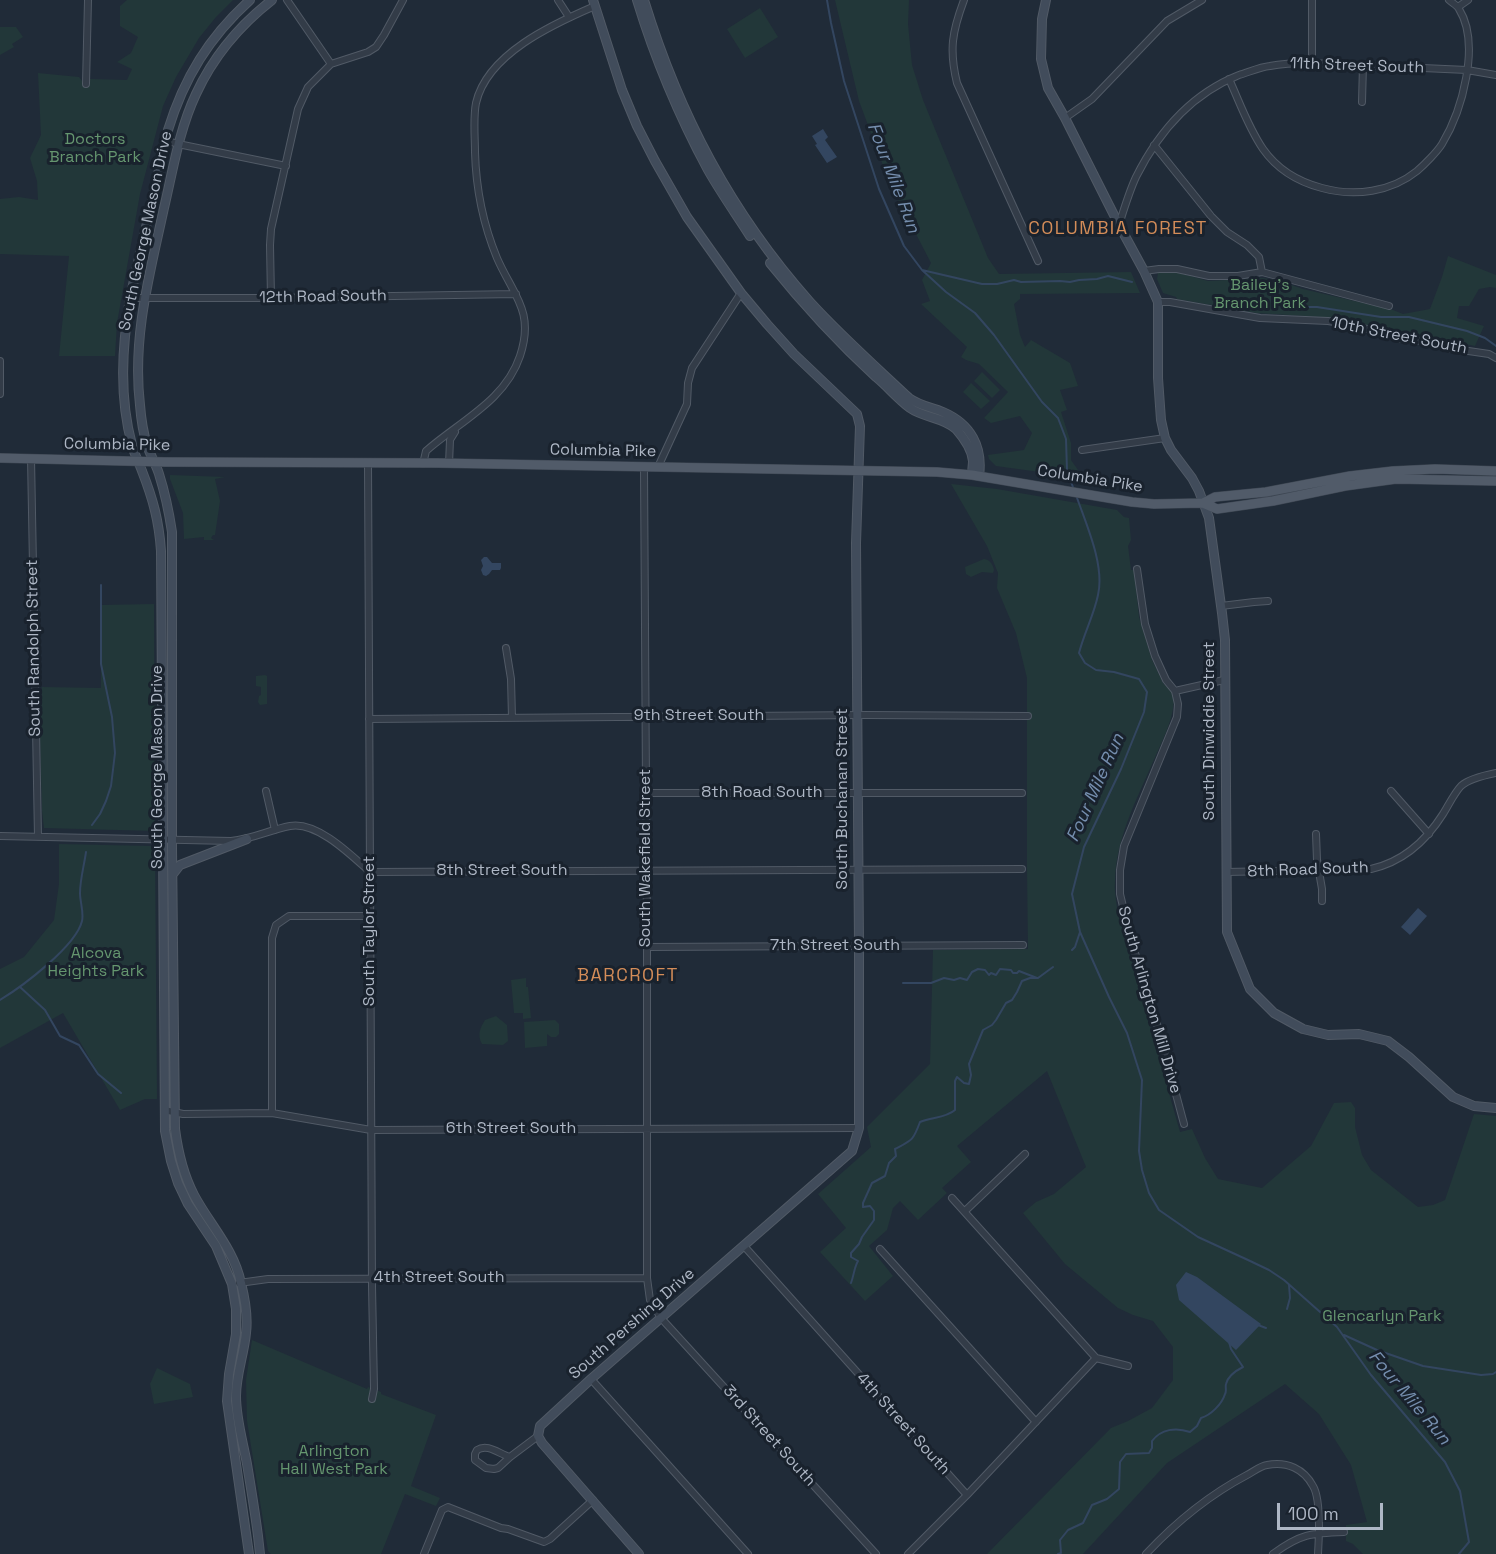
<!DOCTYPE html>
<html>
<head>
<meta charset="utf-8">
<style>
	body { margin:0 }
	#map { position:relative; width:1496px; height:1554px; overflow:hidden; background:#202b38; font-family:"Space Grotesk",sans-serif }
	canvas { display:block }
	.scale { position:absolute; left:1277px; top:1503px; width:106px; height:27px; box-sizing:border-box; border:3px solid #aeb7c5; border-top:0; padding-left:8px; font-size:18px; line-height:21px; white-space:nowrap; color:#aeb7c5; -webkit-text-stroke:4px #19222d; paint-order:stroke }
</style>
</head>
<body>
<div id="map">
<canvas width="1496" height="1554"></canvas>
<div class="scale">100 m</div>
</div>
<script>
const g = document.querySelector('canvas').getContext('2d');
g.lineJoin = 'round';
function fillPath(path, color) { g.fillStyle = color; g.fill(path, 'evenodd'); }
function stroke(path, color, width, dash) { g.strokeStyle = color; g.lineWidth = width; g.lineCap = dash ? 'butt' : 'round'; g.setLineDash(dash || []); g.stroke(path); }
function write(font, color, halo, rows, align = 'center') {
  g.font = font + ' "Space Grotesk",sans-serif'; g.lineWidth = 6; g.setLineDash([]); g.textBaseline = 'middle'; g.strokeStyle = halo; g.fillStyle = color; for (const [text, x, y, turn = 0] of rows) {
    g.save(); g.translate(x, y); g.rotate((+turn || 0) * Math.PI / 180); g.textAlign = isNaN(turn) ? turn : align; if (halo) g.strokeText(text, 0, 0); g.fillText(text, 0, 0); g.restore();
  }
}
const green = new Path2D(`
	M127 0H233L216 17 199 38 176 77 163 106 140 194 117 323 115 356H59L69 256 0 254V199L19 197 38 200 37 181 30 158 41 135 38 73 79 77 86 86 90 79 127 80 132 69 117 62 131 53 138 37 120 26V6Z
	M835 0H909L908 24 912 65 923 100 988 258 999 274 1131 272 1140 293 1020 294V299L1014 304 1020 335 1025 347 1031 340 1070 363 1078 386 1060 390 1067 410 1061 412 1071 443V460L1083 477 1047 473 996 466 989 459 988 455 1024 450 1032 433 1020 416 991 423 984 418 1008 392 979 364 966 360 961 357 967 347 921 304 930 301 922 280 931 263 890 184 859 101Z
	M760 8 778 37 745 58 727 29Z
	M0 27H16L23 37 12 44 14 47 0 55Z
	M1448 256 1496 275V288L1490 287 1479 289 1469 306H1459L1457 318 1484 326 1475 346 1437 338 1392 333 1338 318 1256 313 1177 299 1176 297 1163 293 1157 279 1158 273 1168 272 1179 273 1208 281 1263 278 1280 281 1303 289 1393 310 1403 314 1430 309 1442 277Z
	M982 372 1000 390 992 398 974 381Z
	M971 383 990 401 981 409 963 392Z
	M170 475 225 477 215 479 220 501 215 535H213L211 538 214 540H204V537L184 539 183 513 170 479Z
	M951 484 997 489 1117 510 1124 517 1129 518 1131 540 1128 546 1131 570H1134L1139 617 1152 660 1163 683 1174 694C1175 715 1165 735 1156 755 1139 795 1116 836 1115 881 1114 890 1116 899 1117 908L1180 1132 1192 1129 1205 1158 1218 1179 1262 1188 1311 1146 1334 1103 1351 1102 1355 1108V1127L1362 1155 1371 1170 1418 1207 1433 1205 1445 1200 1474 1114 1496 1116V1554H1363L1353 1544 1346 1541V1525L1367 1522 1351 1465 1319 1414 1285 1384 1167 1463 1083 1554H987L1111 1428 1128 1421 1152 1408 1173 1380V1347L1153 1321 1133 1315 1118 1308 1065 1264 1023 1213 1036 1202 1054 1194 1086 1167 1047 1071 957 1146 971 1162 942 1188 947 1193 918 1220 900 1201 893 1208 887 1230 869 1246 893 1276 865 1301 820 1252 846 1228 818 1194 871 1147 867 1127 930 1064 933 950 1028 949 1027 869V678L1016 633 997 588 998 573 987 546Z
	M984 559C990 560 993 564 994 570L993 573 982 572 971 577 966 574 965 567Z
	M154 604 155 831 44 828 42 811 40 737 42 687 101 688V605Z
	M265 675 267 676V704L260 705 258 702 259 696 261 695V687L256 686V676Z
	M59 844 151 846 155 848 157 1099H145L120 1110 63 1013 0 1048V969L24 957 54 920 59 884Z
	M526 978V987H528L531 1018 523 1019V1013H514L511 980Z
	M496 1016 507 1025 508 1041 503 1045 482 1044C477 1035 480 1028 485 1020Z
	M555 1020 559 1024V1034L556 1037H551L547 1034V1046L525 1048 524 1022Z
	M252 1340 367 1389 368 1387 381 1392V1394L436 1415 411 1486 440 1498 436 1506 405 1494 381 1554H271L268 1551 247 1421 246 1380Z
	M157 1368 190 1384 193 1397 154 1404 150 1384Z`);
const water = new Path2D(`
	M823 129 828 137 825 140 837 157 827 163 815 145 817 144 812 136Z
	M484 557H487L492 563H501V568L500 570H492L489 574 486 576 483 575 481 570 483 566 481 560Z
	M1418 908 1427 916 1410 935 1401 927Z
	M1186 1272 1197 1277 1261 1324 1236 1350 1179 1300 1176 1285Z`);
const stream = new Path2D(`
	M827 0 831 23 844 81 879 189 904 246 922 270 946 292 975 313 994 335 1042 402 1058 418 1066 439 1067 471 1074 490
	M922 270 982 284H997L1014 280 1021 282 1060 281 1070 282 1079 280 1097 279 1108 276 1132 282
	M1299 307H1317L1381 317H1409L1467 331 1485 338 1496 346
	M1076 495C1086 524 1105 565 1098 595 1094 615 1084 633 1079 653L1085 663 1096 670 1114 672 1139 679 1147 692 1144 712 1121 769 1084 847 1072 894 1080 932 1109 997 1127 1033 1142 1080 1139 1151 1142 1170 1149 1193 1159 1210 1198 1237 1248 1260 1269 1270 1284 1280 1337 1327 1371 1375 1445 1462 1460 1491 1469 1542 1459 1554
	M92 825 100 814 106 801 111 786 115 753 112 717 101 664V585
	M1072 950 1075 947 1080 932
	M903 983H931L944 978 954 980 960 978 967 980 972 972 978 969 985 970 989 975 991 973 996 975 1000 969 1011 970 1013 973H1017L1019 971 1037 978
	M20 987 45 1010 60 1036 79 1045 98 1074 121 1093
	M0 1000C23 986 76 946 82 921 84 912 80 902 80 893 80 880 84 866 86 852
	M851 1283C854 1275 854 1268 858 1261L851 1257V1253L859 1244 862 1237 874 1220V1211L870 1206 863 1207V1203L872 1183 885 1176 889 1163 896 1156 895 1149C912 1140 913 1141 920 1122 932 1117 946 1118 955 1110V1081L957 1077 964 1083 969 1084 971 1075 969 1064 983 1030 992 1025 996 1020 1006 1003 1012 1000 1017 992 1022 981 1030 978H1038L1053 967
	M1287 1309 1290 1298 1289 1285
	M1258 1325 1266 1328
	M1344 1335 1377 1350 1423 1366 1481 1375 1493 1374 1496 1372
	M1058 1554 1061 1553 1060 1540 1068 1530 1083 1523 1092 1505 1107 1499 1119 1489 1120 1462 1126 1454 1149 1453 1152 1448V1441C1161 1429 1176 1427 1190 1432L1197 1426 1201 1418C1211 1415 1222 1404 1225 1394 1227 1391 1225 1387 1226 1384 1228 1376 1237 1370 1243 1367L1231 1349 1229 1342`);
const street = new Path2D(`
	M287 0 331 64
	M558 0 569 17
	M964 0C952 32 949 50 957 83L1038 261
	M1458 7 1468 0
	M1312 63V0
	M1229 79C1240 103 1248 127 1263 149 1277 169 1299 182 1322 188 1355 197 1391 192 1417 171 1424 165 1437 152 1442 144 1462 111 1481 44 1459 9 1457 5 1452 3 1449 0
	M86 84 88 0
	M1362 102 1363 65
	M1065 118 1092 99 1167 21 1202 0
	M165 140 178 144 286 166
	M1154 145 1211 216 1227 232 1247 245 1259 257 1262 272
	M1119 225C1124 209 1129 192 1136 177 1159 131 1191 94 1239 75 1249 72 1260 67 1270 66 1284 63 1298 63 1312 63L1467 70 1496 75
	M1144 271 1159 269H1177L1209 276H1238L1262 272 1389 306
	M130 298H271L516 294
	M271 298 270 245 271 229 298 109 308 87 331 64 368 52 376 47 384 35 403 0
	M1158 302H1170L1260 318 1328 321 1353 325 1402 339 1423 341 1448 348 1489 354 1496 358
	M0 361V394
	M1082 450 1165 438
	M31 458 38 837
	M368 463 372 1286 374 1389 372 1399
	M423 464 426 451C460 421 505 401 520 356 535 311 513 295 497 258 483 224 476 189 475 152 475 137 473 118 476 103 487 54 553 24 595 6
	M449 464 450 440 455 432
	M644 467 647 947V1278L650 1300 661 1318 876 1554
	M658 467 687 404 688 383 692 368 741 293
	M1137 569 1145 624 1155 656 1166 680 1175 691 1178 704 1177 717 1124 846 1120 870V894L1131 940 1159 1031 1184 1124
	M1221 606 1254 602 1268 601
	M506 648 511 679 512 718
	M1175 691 1224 680
	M369 719 866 715 1028 716
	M266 791 275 830
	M1391 791 1429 834
	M646 793H1022
	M1316 834 1317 860 1322 889V901
	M0 836 231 841C253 839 269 830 290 826 317 821 351 855 370 872L1022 869
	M1226 872 1371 869C1402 862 1426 841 1443 814 1448 806 1455 792 1461 786 1469 779 1486 775 1496 773
	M647 947 1023 945
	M164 1110 183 1114 272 1113 371 1130 859 1128
	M272 1113V938L276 925 289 916H370
	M952 1198 1096 1358
	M965 1211 1025 1154
	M744 1246 967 1495
	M880 1249 1036 1422
	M239 1283 268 1279 647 1278
	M591 1379 748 1554
	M510 1457C499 1454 488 1443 477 1450L475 1454V1460L486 1468 494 1469 498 1468 510 1457 538 1436
	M424 1554 442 1510 448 1507 501 1528 508 1529 544 1542 550 1539 593 1500
	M908 1554 967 1495 1096 1358 1128 1366
	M1146 1554C1175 1523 1209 1495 1247 1475 1253 1472 1260 1466 1267 1465 1287 1461 1304 1469 1313 1486 1321 1499 1319 1538 1318 1554
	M1273 1554C1300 1534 1311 1533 1344 1532`);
const secondary = new Path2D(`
	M593 0 622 90 637 126 655 161 687 217 741 293 767 324 794 354 857 414 860 426 856 543 859 945V1128L852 1151 591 1379 540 1426 538 1436 542 1443 639 1554
	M637 0C655 59 679 116 708 170 721 193 736 214 750 236
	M644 0C679 114 731 213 810 302 841 336 876 367 909 398 920 406 931 407 943 412 971 424 983 447 979 476
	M1046 0 1042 19 1041 59 1048 88 1065 118 1119 225 1144 271 1158 302V378L1161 420 1165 438 1171 450 1192 478 1199 491 1209 518 1222 613 1225 640 1227 932 1250 989 1274 1013 1303 1029 1328 1035 1359 1034 1388 1041 1409 1057 1453 1097 1474 1106 1496 1108
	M770 263C803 304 838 342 876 377 888 387 898 399 910 408 924 418 943 417 956 429 963 437 972 450 973 461 973 465 972 470 972 475
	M173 874 180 865 247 839
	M249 1554 227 1401 229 1374 236 1334V1309L232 1284 216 1246 188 1204 178 1183 171 1161 165 1131 161 551C159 521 153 499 142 471 139 462 134 454 132 445 119 397 122 347 130 298L168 130C184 78 209 37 250 0
	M260 1554 258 1536C255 1512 251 1488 247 1464 243 1442 236 1419 236 1396 236 1375 244 1354 246 1333 248 1317 245 1299 241 1283 234 1249 210 1225 194 1195 183 1174 178 1152 175 1129L172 848V532C169 512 165 493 159 474 156 464 150 455 147 445 143 432 141 418 140 405 132 337 150 273 164 208 173 170 179 130 196 94 213 57 240 25 272 0`);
const primary = new Path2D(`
	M0 458 165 462 438 463 937 472 972 475 1132 502 1154 504 1203 503 1215 497 1266 492 1350 476 1393 471 1435 469 1496 471
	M1203 503 1217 509 1273 501 1345 486 1396 479 1496 481`);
const streetNames = [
	["11th Street South",1357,66,2],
	["South George Mason Drive",146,231,-78],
	["12th Road South",323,297,-1],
	["10th Street South",1399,336,11],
	["Columbia Pike",117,445,1],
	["Columbia Pike",603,451,1],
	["Columbia Pike",1090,479,9],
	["South Randolph Street",34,648,-91],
	["9th Street South",699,716],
	["South Dinwiddie Street",1210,731,-90],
	["South George Mason Drive",158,767,-90],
	["8th Road South",762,793],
	["South Buchanan Street",843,799,-90],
	["South Wakefield Street",646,858,-90],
	["8th Road South",1308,870,-2],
	["8th Street South",502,871],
	["South Taylor Street",370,931,-90],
	["7th Street South",835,946],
	["South Arlington Mill Drive",1149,1000,74],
	["6th Street South",511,1129],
	["4th Street South",439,1278],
	["South Pershing Drive",632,1324,-41],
	["4th Street South",903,1424,48],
	["3rd Street South",769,1436,48]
];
const parkNames = [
	["Doctors",95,140],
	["Branch Park",95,158],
	["Bailey's",1260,286],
	["Branch Park",1260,304],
	["Alcova",96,954],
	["Heights Park",96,972],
	["Glencarlyn Park",1382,1317],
	["Arlington",334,1452],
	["Hall West Park",334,1470]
];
const waterNames = [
	["Four Mile Run",893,178,69],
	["Four Mile Run",1096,788,-66],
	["Four Mile Run",1409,1398,50]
];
const neighbourhoodNames = [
	["COLUMBIA FOREST",1118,229],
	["BARCROFT",628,976]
];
fillPath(green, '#223739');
fillPath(water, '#334660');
stroke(stream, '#334660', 2);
stroke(street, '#515a66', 8);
stroke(secondary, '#515a66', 10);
stroke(primary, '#3d4652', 10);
stroke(street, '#333c48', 6);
stroke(secondary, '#414c5b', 8);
stroke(primary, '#515b69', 9);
write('16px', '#aeb7c5', '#19222d', streetNames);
write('16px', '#65966f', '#19222d', parkNames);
write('italic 18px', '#758eae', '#19222d', waterNames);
g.letterSpacing = '1.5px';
write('18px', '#d48d59', '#19222d', neighbourhoodNames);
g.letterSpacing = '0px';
</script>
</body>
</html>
